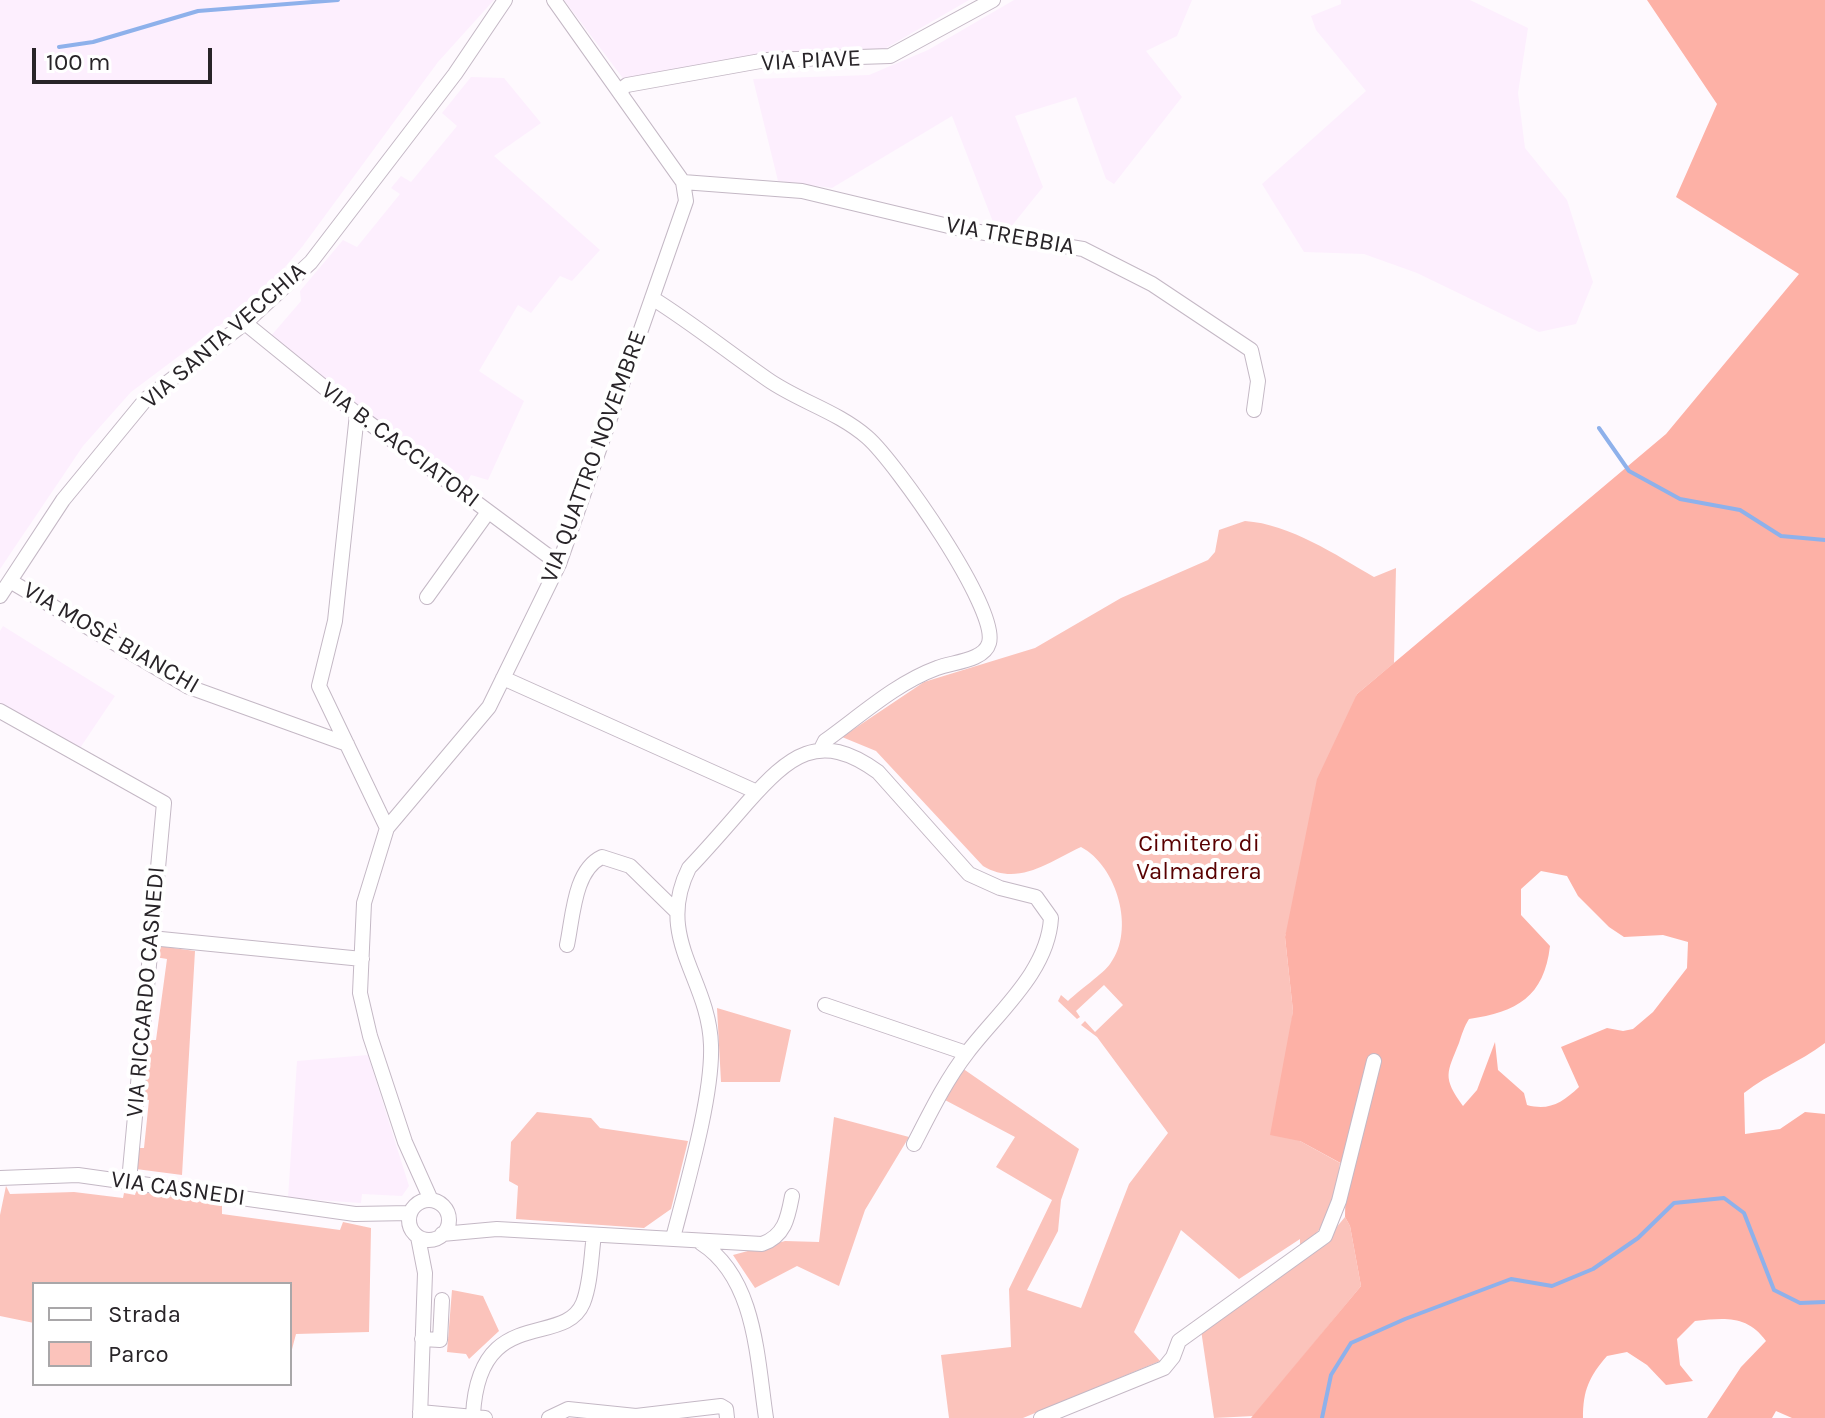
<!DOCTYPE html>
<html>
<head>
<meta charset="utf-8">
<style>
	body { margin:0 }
	#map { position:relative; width:1825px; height:1418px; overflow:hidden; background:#fef9fe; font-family:Karla,sans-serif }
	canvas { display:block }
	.legend { position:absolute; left:32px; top:1282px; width:260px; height:104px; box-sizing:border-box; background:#fff; border:2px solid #a9a7a9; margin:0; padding:10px 14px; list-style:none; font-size:24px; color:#282428 }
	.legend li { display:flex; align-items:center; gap:16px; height:40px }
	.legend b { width:40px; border:2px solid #a9a7a9 }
	.scale { position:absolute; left:32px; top:48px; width:180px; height:36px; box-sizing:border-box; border:4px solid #282428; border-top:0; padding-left:10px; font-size:24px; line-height:28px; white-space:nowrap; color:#282428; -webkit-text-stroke:6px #fff; paint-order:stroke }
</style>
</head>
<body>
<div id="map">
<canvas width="1825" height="1418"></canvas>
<ul class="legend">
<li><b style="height:10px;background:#fff"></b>Strada</li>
<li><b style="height:22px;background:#fbc3bb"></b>Parco</li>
</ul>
<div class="scale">100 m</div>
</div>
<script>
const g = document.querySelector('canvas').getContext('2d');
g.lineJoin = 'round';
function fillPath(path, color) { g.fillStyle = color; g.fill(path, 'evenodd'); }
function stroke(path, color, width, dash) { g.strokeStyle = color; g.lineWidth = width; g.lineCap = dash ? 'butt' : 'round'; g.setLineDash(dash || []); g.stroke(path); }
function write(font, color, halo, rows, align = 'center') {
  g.font = font + ' Karla,sans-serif'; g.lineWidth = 8; g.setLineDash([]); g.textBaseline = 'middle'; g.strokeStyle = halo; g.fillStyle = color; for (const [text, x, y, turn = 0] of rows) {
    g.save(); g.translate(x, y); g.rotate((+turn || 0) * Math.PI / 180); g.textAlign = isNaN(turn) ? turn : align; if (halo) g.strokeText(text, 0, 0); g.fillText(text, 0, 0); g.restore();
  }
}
const built = new Path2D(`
	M0 0H494L438 62 302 247 263 293 131 392 83 446 0 569Z
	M564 0H969L881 51 770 52 625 81Z
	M1014 0H1192L1177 36 1146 51 1182 97 1114 184 1106 179 1076 97 1015 116 1043 187 1010 228 995 227 952 116 832 188 778 181 753 79 869 75 928 50Z
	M1341 0H1470L1528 28 1518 93 1525 148 1567 200 1593 282 1576 324 1539 332 1417 273 1364 254 1304 252 1262 184 1366 91 1316 30 1311 16 1341 4Z
	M471 77 504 78 541 123 494 156 600 250 572 281 560 276 531 313 518 305 479 371 524 401 488 480 471 475 464 488 270 337 301 301 300 291 343 240 357 247 400 194 391 188 401 176 411 182 457 126 442 113Z
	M3 626 115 696 78 751 0 706V631Z
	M368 1055 409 1186 402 1196 362 1194 361 1203 288 1198 297 1061Z`);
const green = new Path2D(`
	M1245 521C1290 524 1336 555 1374 577L1396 568 1394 663 1357 694 1285 937 1293 1011 1289 1042 1300 1141 1340 1163C1335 1202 1330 1224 1300 1250V1239L1239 1279 1181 1230 1134 1332 1160 1361 1023 1418H949L941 1355 1011 1347 1009 1289 1052 1200 996 1167 1015 1137 945 1100 962 1068 1079 1149 1061 1200 1058 1231 1027 1290 1081 1308 1129 1184 1168 1133 1097 1037 1081 1025 1085 1021 1095 1032 1123 1005 1104 985 1076 1011 1080 1017 1077 1019 1058 1001 1061 995 1068 1001C1078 991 1104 973 1110 964 1136 930 1117 866 1081 847 1049 862 1018 887 983 866L876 751 842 737 924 682 1035 648 1121 598 1208 560 1215 552 1219 530Z
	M159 946 195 951 182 1175 136 1169V1148H144L149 1100 141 1099 146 1040H156L167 959 155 957Z
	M717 1008 791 1030 780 1082H721Z
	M537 1112 591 1118 600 1128 688 1141 671 1209 644 1228 516 1219 518 1186 509 1181 511 1142Z
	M834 1117 909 1137 865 1210 839 1286 797 1266 755 1288 733 1255 785 1241 819 1242Z
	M6 1186 10 1194 74 1192 123 1198 124 1193 135 1195 136 1191 222 1205V1214L340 1230 343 1222 371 1228 369 1332 296 1334 290 1357V1284H34V1323L0 1316V1215Z
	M1345 1217 1350 1226 1361 1286 1254 1416 1214 1418 1201 1330 1330 1235Z
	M452 1290 483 1296 499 1331 469 1359 466 1354 447 1352Z`);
const forest = new Path2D(`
	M1647 0H1825V1043C1799 1063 1769 1073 1744 1093L1745 1134 1780 1129 1805 1112 1825 1114V1418H1792L1776 1411 1772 1418H1707L1741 1367 1766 1341C1747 1315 1725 1318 1695 1321L1677 1339 1680 1365 1693 1381 1666 1385 1647 1365 1627 1352 1607 1356C1589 1377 1583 1390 1583 1418H1251L1361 1286 1350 1226 1345 1217 1346 1166 1300 1141 1270 1135 1293 1011 1285 937 1317 779 1357 694 1666 434 1799 274 1676 197 1717 104ZM1541 871 1567 876 1578 896 1609 927 1624 937 1663 935 1688 942 1687 968 1653 1012 1633 1029 1623 1031 1607 1028 1561 1047 1579 1087C1562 1103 1549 1111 1527 1105L1524 1093 1498 1070 1495 1042 1477 1090 1463 1106C1442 1077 1447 1073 1459 1043 1462 1034 1464 1027 1469 1019 1517 1012 1544 997 1550 946L1521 915V889Z`);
const stream = new Path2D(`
	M59 47 93 42 198 11 338 0
	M1599 428 1629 471 1680 499 1740 510 1781 536 1825 540
	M1322 1418 1331 1375 1351 1343 1405 1319 1511 1279 1552 1286 1593 1269 1638 1238 1674 1203 1724 1198 1744 1213 1774 1290 1800 1303 1825 1302`);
const minor = new Path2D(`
	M619 91 627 85 766 60 890 56 993 0
	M683 182 802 191 961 229 1083 249 1152 284 1251 350 1258 381 1254 410
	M652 298C692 323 728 352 767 379 798 401 837 411 867 437 895 461 999 609 989 643 984 661 952 662 937 668 896 683 860 716 825 741L821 749
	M245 323 357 414 559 564
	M357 414 335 621 319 686 387 828
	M10 581 189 687 347 744
	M0 596 63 500 146 399 245 323 311 262 455 74 505 0
	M427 597 488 512
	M503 678 757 792
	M0 711 164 803 129 1181
	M151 938 362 959
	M567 945C573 917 574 870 602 857L630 866 676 911
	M825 1005 966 1053
	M0 1178 78 1175 355 1214 410 1213
	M431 1200 405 1142 370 1036 360 993 364 903 387 828 489 707 559 564 686 201 683 182 554 0
	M409 1220a20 20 0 1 1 40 0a20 20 0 1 1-40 0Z
	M442 1234 497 1229 762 1244C785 1236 788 1217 792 1196
	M418 1237 425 1273 420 1418
	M673 1238C686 1187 713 1096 711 1045 709 978 654 938 689 868 709 847 728 825 747 803 789 756 819 729 878 772L969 874 1000 888 1036 897 1051 918C1048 972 997 1013 967 1053 946 1080 930 1113 914 1144
	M701 1243C756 1278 757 1359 766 1418
	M422 1339 440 1340 442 1300
	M420 1412 485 1418
	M473 1415C479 1303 564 1349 583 1303 591 1283 591 1256 594 1235
	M549 1418 568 1409 636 1416 721 1406 726 1409 727 1418
	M1041 1418 1164 1368 1173 1357 1179 1341 1325 1236 1339 1201 1374 1061`);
const streetNames = [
	["VIA PIAVE",811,61,-3],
	["VIA TREBBIA",1010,236,10],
	["VIA SANTA VECCHIA",224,336,-41],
	["VIA B. CACCIATORI",400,445,37],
	["VIA QUATTRO NOVEMBRE",594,457,-70],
	["VIA MOSÈ BIANCHI",111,638,30],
	["VIA RICCARDO CASNEDI",146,992,-85],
	["VIA CASNEDI",178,1189,8]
];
const parkNames = [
	["Cimitero di",1199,844],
	["Valmadrera",1199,872]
];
fillPath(built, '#fdeffe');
fillPath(green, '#fbc3bb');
fillPath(forest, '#fdb1a6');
stroke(stream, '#8eb1eb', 4);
stroke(minor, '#c4b8c5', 16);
stroke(minor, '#fff', 14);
write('24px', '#282428', '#fff', streetNames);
write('24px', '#590001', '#fff', parkNames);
</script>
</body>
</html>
